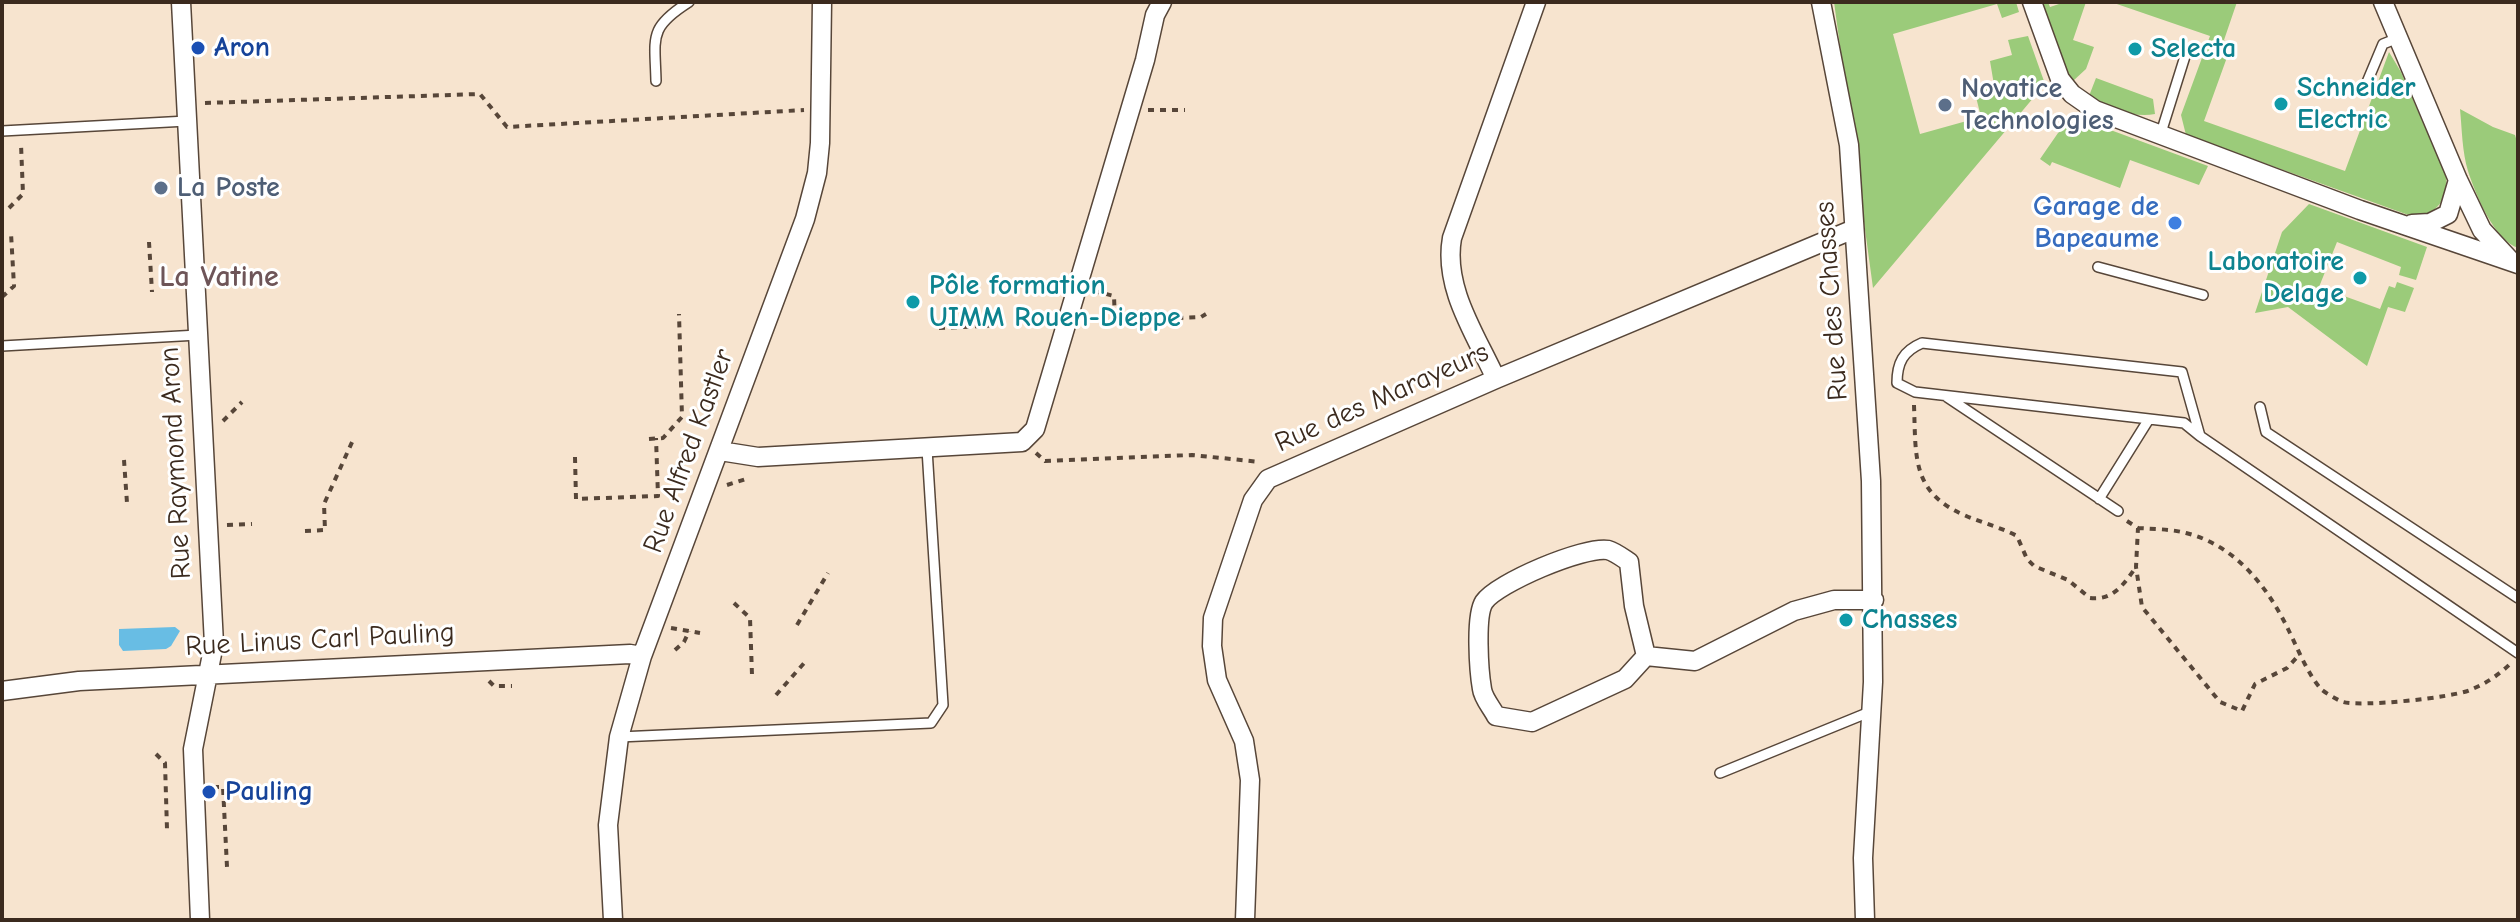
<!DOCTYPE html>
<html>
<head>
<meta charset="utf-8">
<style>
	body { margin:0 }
	#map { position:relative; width:2520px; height:922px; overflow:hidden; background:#f7e4cf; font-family:"Comic Neue",sans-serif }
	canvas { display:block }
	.frame { position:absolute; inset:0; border:4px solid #3b2a1e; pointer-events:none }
</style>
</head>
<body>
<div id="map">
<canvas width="2520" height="922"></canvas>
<div class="frame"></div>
</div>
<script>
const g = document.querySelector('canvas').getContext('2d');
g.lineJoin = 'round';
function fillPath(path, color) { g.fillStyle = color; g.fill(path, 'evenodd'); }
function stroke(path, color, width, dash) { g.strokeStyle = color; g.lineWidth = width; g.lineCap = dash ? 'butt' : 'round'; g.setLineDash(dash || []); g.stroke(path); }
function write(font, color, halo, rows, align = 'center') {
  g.font = font + ' "Comic Neue",sans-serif'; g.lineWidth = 6; g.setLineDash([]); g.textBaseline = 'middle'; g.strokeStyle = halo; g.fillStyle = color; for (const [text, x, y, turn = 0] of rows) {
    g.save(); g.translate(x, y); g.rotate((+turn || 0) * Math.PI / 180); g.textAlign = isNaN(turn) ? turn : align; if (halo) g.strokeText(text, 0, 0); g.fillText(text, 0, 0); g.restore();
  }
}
const green = new Path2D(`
	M1834 2H2016L2019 12 2002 18 1997 4 1893 34 1920 134 1981 117 1975 93 1994 85 1990 61 2012 55 2008 40 2028 36 2045 84 1873 288Z
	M2042 2H2048L2050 7 2065 2H2086L2073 40 2094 47 2086 69 2073 81 2062 64Z
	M2237 2 2224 40 2230 49 2204 121 2345 171 2389 52 2401 72 2446 176C2449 198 2437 215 2414 217L2186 135 2181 115 2210 36 2111 2Z
	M2096 78 2153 99 2155 114C2132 119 2110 106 2089 96Z
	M2460 109 2493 127 2515 135 2518 145V248C2494 239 2476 196 2468 171 2462 152 2462 129 2460 109Z
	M2078 118 2208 166 2199 185 2130 160 2120 188 2052 162 2050 166 2040 159 2058 133Z
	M2309 204 2427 247 2416 280 2399 275 2401 267 2337 242 2319 287 2380 309 2389 286 2395 288 2397 282 2414 288 2405 312 2388 307 2367 366 2288 307 2255 313 2282 232Z`);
const water = new Path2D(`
	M175 627 180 631 171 646 166 649 123 651 119 645V629Z`);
const path = new Path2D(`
	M205 103 480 94 507 127 804 110
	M1148 110H1185
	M9 208 23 194 21 144
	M149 242 152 292
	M1094 291 1114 296 1115 321 1201 317 1206 314
	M2 297 14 286 11 233
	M939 328 1005 325
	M1914 405C1916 456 1911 492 1964 515 1982 523 2000 527 2017 536L2027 559 2034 566 2068 580 2090 598C2113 601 2124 584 2136 567
	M223 421 242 402
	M649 439 663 438 682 417 679 314
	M1036 453 1045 461 1192 455 1260 462
	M575 457 576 499 658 496 656 438
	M124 460 127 503
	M727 485 749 478
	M2127 521 2138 528 2136 567 2142 607 2220 702 2242 711 2255 684 2287 668 2300 654
	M227 525 252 524
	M2138 528C2153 529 2171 529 2186 533 2235 545 2268 587 2289 631 2297 647 2309 677 2322 690 2326 693 2337 700 2343 702 2361 707 2451 698 2470 690 2485 684 2499 675 2511 663
	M305 531 325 530 324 504 353 440
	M734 603 750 618 752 675
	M797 625 828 573
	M671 628 700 633
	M675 650 684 642 689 631
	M489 681 494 686H512
	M776 695 805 662
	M156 754 165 763 167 829
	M213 787H223L227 867`);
const lane = new Path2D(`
	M656 81C655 37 648 28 689 2
	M2365 87 2383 44 2398 38
	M2 131 187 121
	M2160 136 2187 50
	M2098 267 2203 295
	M2 346 198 335
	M1947 397 2118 511
	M2260 407 2266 432 2518 598
	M2200 436 2182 372 1922 343C1903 351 1897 363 1897 383L1915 392 2184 423 2200 436 2518 653
	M2099 499 2149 419
	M619 737 931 723 943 705 927 449
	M1720 773 1872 711`);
const street = new Path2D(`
	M181 2 214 644 193 749 200 920
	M1821 2 1849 145 1871 481 1873 682 1863 858 1865 920
	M2032 2 2060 79 2072 94 2095 110 2360 210 2518 264
	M2383 2 2458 180 2482 230 2509 259
	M2412 224 2430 223 2448 214 2458 180
	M1496 379C1476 335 1443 288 1452 238L1536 2
	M720 451 758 457 1022 442 1035 429 1145 60 1155 15 1162 2
	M1646 656 1625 679 1532 722 1496 716C1492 708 1483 698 1482 689 1479 672 1475 616 1484 602 1497 583 1584 546 1608 550 1615 552 1623 558 1629 562L1634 606 1646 656 1695 661 1794 611 1834 600H1874
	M2 691 79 681 630 654 642 656
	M613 920 608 825 619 737 642 656 805 219 817 173 820 143 822 2
	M1245 920 1250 780 1244 741 1217 680 1212 646 1213 618 1253 500 1268 479 1496 379 1854 229`);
const markers = [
	[198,48,8,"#1a4fb4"],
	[2135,49,8,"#0f9aa8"],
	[2281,104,8,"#0f9aa8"],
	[1945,105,8,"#5c6f8a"],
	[161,188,8,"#5c6f8a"],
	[2175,223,8,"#3f7fe0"],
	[2360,278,8,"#0f9aa8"],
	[913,302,8,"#0f9aa8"],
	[1846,620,8,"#0f9aa8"],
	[209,792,8,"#1a4fb4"]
];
const transitNames = [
	["Aron",214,48],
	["Pauling",225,792]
];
const cultureNames = [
	["Selecta",2151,49],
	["Schneider",2297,88],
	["Electric",2297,120],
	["Laboratoire",2344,262,"right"],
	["Delage",2344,294,"right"],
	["Pôle formation",929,286],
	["UIMM Rouen-Dieppe",929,318],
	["Chasses",1862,620]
];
const serviceNames = [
	["Novatice",1961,89],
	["Technologies",1961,121],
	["La Poste",177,188]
];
const shopNames = [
	["Garage de",2159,207],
	["Bapeaume",2159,239]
];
const streetNames = [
	["Rue des Chasses",1832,301,-94],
	["Rue des Marayeurs",1382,398,-24],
	["Rue Alfred Kastler",689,451,-70],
	["Rue Raymond Aron",176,463,-93],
	["Rue Linus Carl Pauling",320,640,-3]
];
const neighbourhoodNames = [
	["La Vatine",219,278]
];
fillPath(green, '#9bcb7a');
fillPath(water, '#68bde4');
stroke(lane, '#574639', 12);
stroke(street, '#574639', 21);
stroke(path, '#574639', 4, [6, 6]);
stroke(lane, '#fff', 9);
stroke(street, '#fff', 18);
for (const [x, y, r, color] of markers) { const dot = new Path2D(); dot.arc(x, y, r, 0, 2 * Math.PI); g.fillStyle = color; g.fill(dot); stroke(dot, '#fff', 3); }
write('bold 28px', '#164399', '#fff', transitNames, 'left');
write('bold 28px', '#0d838f', '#fff', cultureNames, 'left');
write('bold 28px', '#4e5e75', '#fff', serviceNames, 'left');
write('bold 28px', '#366cbe', '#fff', shopNames, 'right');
write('28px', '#3b2a1e', '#fff', streetNames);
write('bold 30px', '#6e5558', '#fff', neighbourhoodNames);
</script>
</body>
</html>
